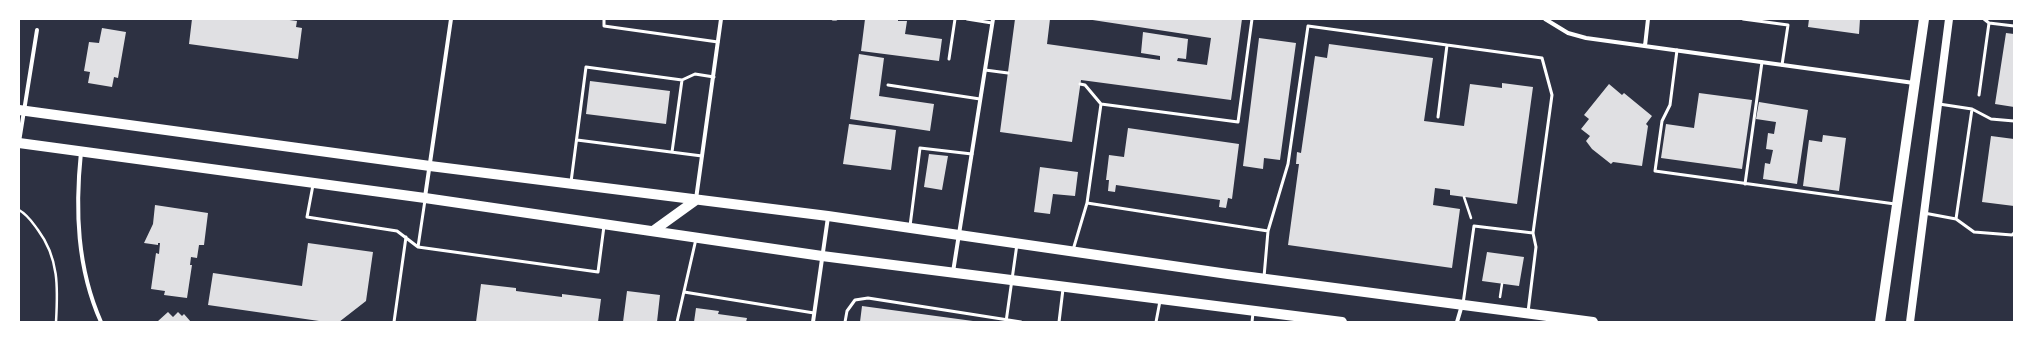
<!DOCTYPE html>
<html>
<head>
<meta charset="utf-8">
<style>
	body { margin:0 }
	#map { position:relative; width:2033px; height:341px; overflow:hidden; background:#2d3142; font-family:Lato,sans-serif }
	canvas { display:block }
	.frame { position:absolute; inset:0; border:20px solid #fff; pointer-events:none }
</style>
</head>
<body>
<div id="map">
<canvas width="2033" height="341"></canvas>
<div class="frame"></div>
</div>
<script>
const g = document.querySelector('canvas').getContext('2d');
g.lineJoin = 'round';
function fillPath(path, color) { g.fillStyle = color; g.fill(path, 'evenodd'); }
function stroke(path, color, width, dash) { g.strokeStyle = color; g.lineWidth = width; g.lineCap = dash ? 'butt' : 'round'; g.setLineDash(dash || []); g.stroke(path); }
const building = new Path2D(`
	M192 19H282L297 21 296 27 302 28 298 59 189 44Z
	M865 19H898V21H907L905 34 942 39 939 61 861 51Z
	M1015 19H1050L1047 44 1160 60V56L1141 53 1143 32 1188 39 1186 59 1178 58 1177 61 1207 65 1211 38 1086 19H1242L1231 100 1081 80 1072 142 1000 132Z
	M1809 19H1860L1859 34 1808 27Z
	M102 28 126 32 118 78 114 77 112 87 88 83 90 72 84 71 89 42 99 43Z
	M2006 33 2014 34V107L1995 104Z
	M1259 38 1296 43 1280 160 1264 158 1263 169 1243 166Z
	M1329 44 1433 58 1424 121 1464 126 1470 84 1502 88V83L1533 87 1517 204 1450 195V190L1435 188 1433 205 1460 209 1452 268 1288 245 1299 164H1296L1297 152 1301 153 1315 56 1327 58Z
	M859 54 884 58 879 96 934 104 930 131 850 119Z
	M590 81 670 91 666 124 586 114Z
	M1609 84 1622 95 1624 93 1652 116 1646 124 1648 126 1642 166 1613 162 1611 164 1592 149 1586 141 1590 136 1581 129 1589 119 1584 115Z
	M1699 93 1752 100 1742 169 1661 158 1666 124 1694 128Z
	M1759 102 1808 110 1797 184 1763 179 1765 163 1770 164 1773 150 1766 149 1768 133 1774 134 1776 122 1756 119Z
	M849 124 896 130 891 170 843 164Z
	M1128 128 1239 144 1232 199 1228 198 1226 208 1219 207 1220 200 1116 185 1115 192 1108 191 1109 180H1106L1109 155 1124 157Z
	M1823 135 1846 138 1839 191 1803 186 1809 140 1822 142Z
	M1991 136 2014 139V206L1982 202Z
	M929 154 948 156 942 190 924 187Z
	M1040 167 1078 172 1075 196 1053 194 1050 214 1034 212Z
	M155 205 208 213 204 245H199L197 258 191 257 190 265H192L187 298 164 295 165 291 151 289 156 253 159 254 160 243H158V245L144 243 153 224Z
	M308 243 373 252 366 301 339 322H326L208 305 213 273 302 286Z
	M1487 252 1524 257 1519 286 1482 281Z
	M481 284 516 288V291L562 297V294L601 299 598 322H476Z
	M627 291 660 295 657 322H623Z
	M862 306 973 321V322H860Z
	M696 308 719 311 718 314 747 318 746 322H694Z
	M168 312 173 317 178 312 182 316 184 314 191 322H160L158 321Z`);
const path = new Path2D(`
	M1464 197 1471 218
	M19 210C28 215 32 222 38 230 59 258 58 288 56 322
	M1500 297 1502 284`);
const service = new Path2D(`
	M604 19V26L718 42
	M833 19H836
	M967 19 992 23
	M1743 19 1788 25 1782 65
	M1984 19 1989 23 2014 26
	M1677 50 1670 105 1662 121 1655 171 1895 204
	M949 59 955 19
	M985 70 1008 73
	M1080 84 1085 85 1101 104
	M888 85 980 99
	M1979 95 1989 23
	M1939 104 1972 109 1991 119 2014 121
	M1972 109 1956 219 1974 232 2012 235 2014 233
	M1438 117 1447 45
	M577 140 702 156
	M672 152 682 80
	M571 182 586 67 682 80 695 74 714 77
	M1745 184 1762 62
	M313 185 307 217 397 231 418 247 598 272 604 226
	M1087 203 1101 104 1238 122 1252 19
	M1924 213 1956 219
	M910 226 920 148 972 154
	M418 247 425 200
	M1073 250 1087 203 1268 231
	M1264 277 1268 231 1288 164 1308 26 1542 58 1552 95 1533 233 1536 247 1528 312
	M684 292 814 313
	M1463 304 1474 226 1533 233
	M394 322 406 237
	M677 322 696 239
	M845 322 847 311 855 300 868 298 1021 322
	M1006 322 1017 244
	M1059 322 1063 289
	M1156 322 1160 301
	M1252 322 1253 313`);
const minor = new Path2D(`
	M1545 19 1568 33 1586 38 1914 83
	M1645 46 1648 19
	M19 142 37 30
	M81 152C75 210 77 268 101 322
	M425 197 451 19
	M696 199 721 19
	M953 272 993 19
	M813 322 828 217
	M1457 322 1462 305`);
const secondary = new Path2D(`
	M1910 322 1949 19`);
const primary = new Path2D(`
	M19 110 430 166 828 216 1228 274 1593 322
	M19 143 425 198 822 256 1342 322
	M653 231 696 200
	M1880 322 1924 19`);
fillPath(building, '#e0e0e3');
stroke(path, '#fff', 2.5);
stroke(service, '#fff', 3);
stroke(minor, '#fff', 4);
stroke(secondary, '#fff', 8);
stroke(primary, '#fff', 10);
</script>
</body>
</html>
